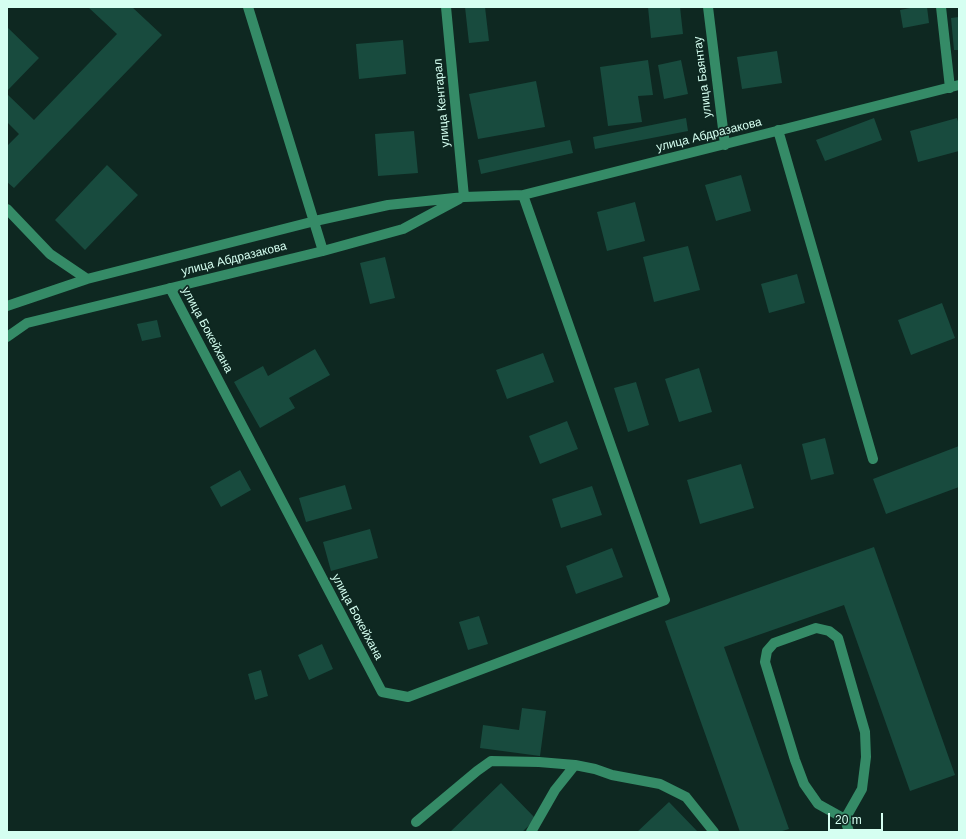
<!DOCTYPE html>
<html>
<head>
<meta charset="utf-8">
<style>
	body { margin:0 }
	#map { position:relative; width:966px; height:839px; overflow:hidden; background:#0e2821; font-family:Helvetica,sans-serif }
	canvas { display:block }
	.frame { position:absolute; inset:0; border:8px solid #d5fff1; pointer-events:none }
	.scale { position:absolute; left:828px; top:813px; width:55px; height:18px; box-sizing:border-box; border:2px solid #d5fff1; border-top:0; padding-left:5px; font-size:12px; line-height:14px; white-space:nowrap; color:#d5fff1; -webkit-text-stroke:3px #0e2821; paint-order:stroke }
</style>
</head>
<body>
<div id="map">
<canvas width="966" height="839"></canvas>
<div class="frame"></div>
<div class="scale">20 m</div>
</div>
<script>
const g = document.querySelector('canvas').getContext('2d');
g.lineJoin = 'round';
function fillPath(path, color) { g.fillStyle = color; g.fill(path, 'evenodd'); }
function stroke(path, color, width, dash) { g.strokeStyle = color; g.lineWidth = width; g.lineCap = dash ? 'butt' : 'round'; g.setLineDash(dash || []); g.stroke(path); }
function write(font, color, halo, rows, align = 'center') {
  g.font = font + ' Helvetica,sans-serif'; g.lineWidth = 3.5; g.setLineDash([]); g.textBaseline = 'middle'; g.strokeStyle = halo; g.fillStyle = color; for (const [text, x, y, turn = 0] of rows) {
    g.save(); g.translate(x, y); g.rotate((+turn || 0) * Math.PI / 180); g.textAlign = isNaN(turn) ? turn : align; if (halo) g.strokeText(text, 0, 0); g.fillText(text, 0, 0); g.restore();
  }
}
const building = new Path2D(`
	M88 7H132L162 35 14 188 7 182V146L19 134 7 122V94L34 120 117 34Z
	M465 7H485L489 41 469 43Z
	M648 7H680L683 34 651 38Z
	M915 7H927L929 23 903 28 900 10Z
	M959 17V50H954L951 18Z
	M7 27 39 58 7 91Z
	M403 40 406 74 359 79 356 44Z
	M777 51 782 83 742 89 737 57Z
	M648 60 653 95 638 96 642 122 608 126 600 67Z
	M681 60 688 94 664 99 658 65Z
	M536 81 545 127 478 139 469 94Z
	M686 118 688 131 595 149 593 137Z
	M874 118 882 140 825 161 816 140Z
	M957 118 959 125V151L918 162 910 131Z
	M414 131 418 173 378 176 375 134Z
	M570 140 573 153 481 174 478 160Z
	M107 165 138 195 85 250 55 220Z
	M741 175 751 211 716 221 705 185Z
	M635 202 645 241 607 251 597 212Z
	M688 246 700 290 654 302 643 257Z
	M385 257 395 298 370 304 360 263Z
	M797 274 805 303 769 313 761 284Z
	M942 303 955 338 911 355 898 320Z
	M157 320 161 337 142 341 137 324Z
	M315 349 330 375 289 398 295 408 260 428 234 382 263 366 268 376Z
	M543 353 554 382 507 399 496 370Z
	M699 368 712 412 679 422 665 379Z
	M636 382 649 425 628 432 614 388Z
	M567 421 578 449 540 464 529 436Z
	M825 438 834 474 811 480 802 444Z
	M959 446V487L886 514 873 479Z
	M741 464 754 508 700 524 687 480Z
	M240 470 251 490 221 507 210 487Z
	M345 485 352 509 306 522 299 498Z
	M592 486 602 515 561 528 552 499Z
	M370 529 378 558 331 571 323 542Z
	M874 547 955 775 910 791 844 605 724 647 789 829 779 832H740L665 621Z
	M612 548 623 577 576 594 566 566Z
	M479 616 488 644 468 650 459 622Z
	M322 644 333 669 309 680 298 655Z
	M261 670 268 696 255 700 248 674Z
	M522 708 546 711 540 756 480 748 483 725 519 730Z
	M501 783 536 819 522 832H450Z
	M669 802 698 832H637Z`);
const minor = new Path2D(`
	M248 7 323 251
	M446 7 464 197
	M708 7 725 145
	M941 7 950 88
	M778 130 873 459
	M7 209 50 254 87 279
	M170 288 382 692 408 697 665 600 523 195
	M7 306 87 279 315 221 388 205 464 197 523 195 959 85
	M7 337 27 323 323 251 403 229 459 199
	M845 819 862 789 866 757 865 732 838 638 829 631 816 628 774 643 767 651 765 662 795 760 804 784 818 804 845 819 849 832
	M416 822 477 771 491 761 539 762 575 765
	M531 832 555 790 575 765 595 769 612 775 660 784 686 797 714 832`);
const streetNames = [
	["улица Баянтау",703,77,-97],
	["улица Кентарал",442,103,-95],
	["улица Абдразакова",709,135,-14],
	["улица Абдразакова",234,259,-14],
	["улица Бокейхана",207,330,62],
	["улица Бокейхана",357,617,62]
];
fillPath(building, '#184b3e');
stroke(minor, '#358b67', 10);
write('12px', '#d5fff1', '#0e2821', streetNames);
</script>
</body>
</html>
